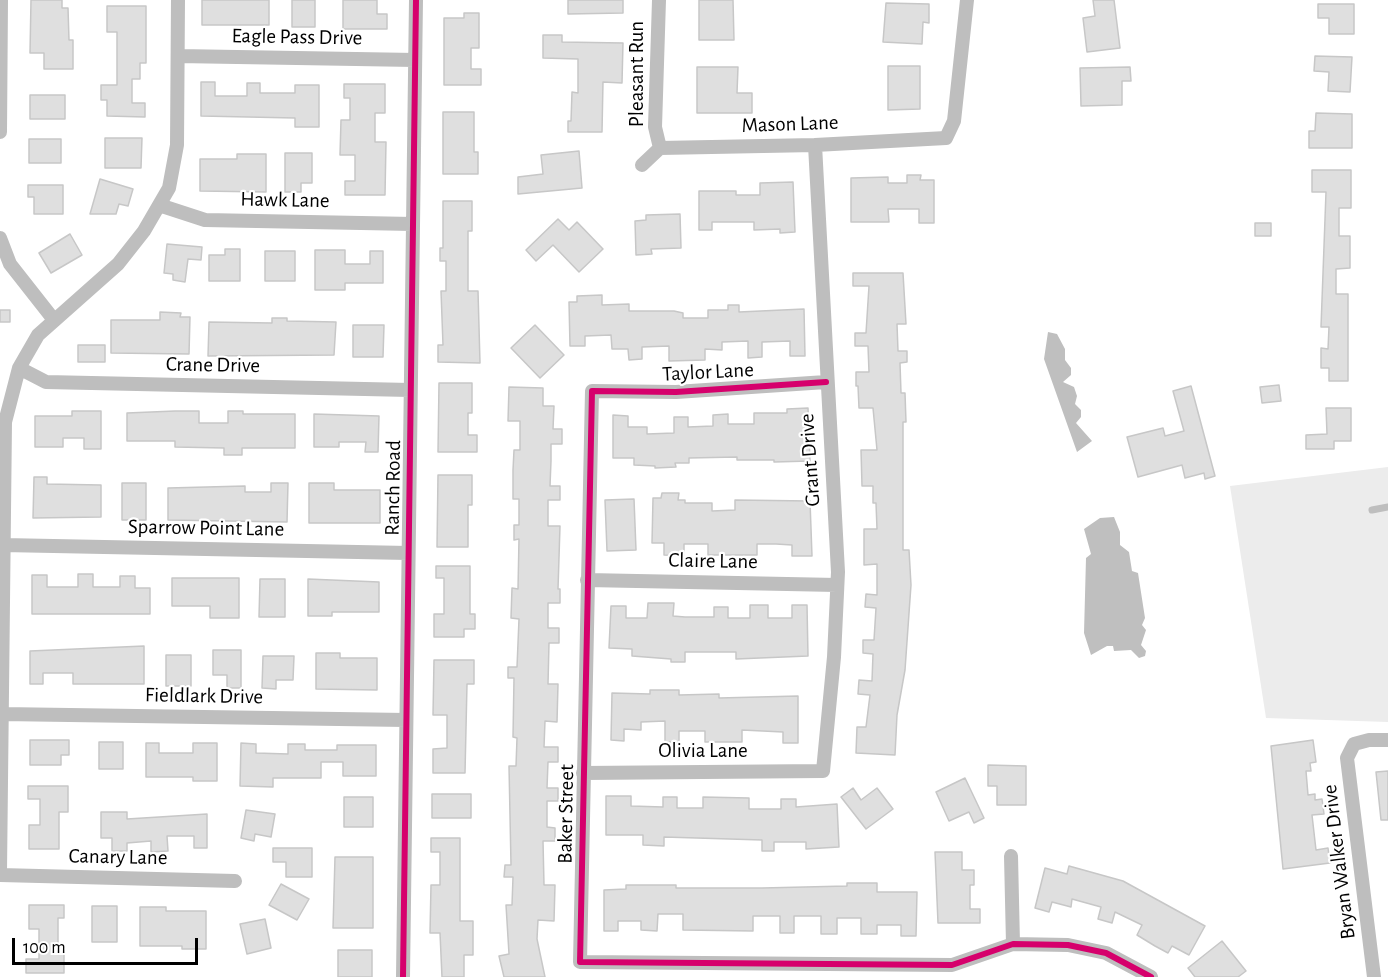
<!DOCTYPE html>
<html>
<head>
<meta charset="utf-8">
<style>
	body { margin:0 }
	#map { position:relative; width:1388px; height:977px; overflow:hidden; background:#fff; font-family:"Alegreya Sans",sans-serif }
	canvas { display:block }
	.scale { position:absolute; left:12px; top:938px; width:186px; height:27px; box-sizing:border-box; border:3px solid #000; border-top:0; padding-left:8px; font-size:18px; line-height:21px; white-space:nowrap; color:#000; -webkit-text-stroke:4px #fff; paint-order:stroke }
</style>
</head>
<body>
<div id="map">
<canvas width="1388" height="977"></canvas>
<div class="scale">100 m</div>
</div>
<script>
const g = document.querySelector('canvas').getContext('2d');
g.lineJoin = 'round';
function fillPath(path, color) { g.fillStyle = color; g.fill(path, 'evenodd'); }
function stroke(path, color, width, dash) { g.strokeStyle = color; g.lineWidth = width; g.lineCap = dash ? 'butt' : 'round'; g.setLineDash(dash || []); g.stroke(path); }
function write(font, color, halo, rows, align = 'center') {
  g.font = font + ' "Alegreya Sans",sans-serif'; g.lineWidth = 4.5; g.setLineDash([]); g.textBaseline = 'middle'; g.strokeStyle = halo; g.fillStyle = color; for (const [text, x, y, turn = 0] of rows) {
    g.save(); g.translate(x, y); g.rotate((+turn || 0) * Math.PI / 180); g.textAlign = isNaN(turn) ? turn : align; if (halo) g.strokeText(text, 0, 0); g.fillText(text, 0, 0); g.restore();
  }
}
const green = new Path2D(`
	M1388 467V722L1266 718 1230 486Z`);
const water = new Path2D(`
	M1048 332 1057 334 1065 349V360L1071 368V375L1063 382 1074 387 1077 396 1075 404 1081 410V417L1076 423 1092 441 1077 452 1044 359Z
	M1114 517 1120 532V545L1129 552 1132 571 1138 573 1145 618 1142 625 1146 630 1141 645 1146 651 1145 656 1139 658 1131 650 1114 651 1113 646H1107L1091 655 1084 633 1086 558 1091 554 1084 529 1100 518Z`);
const building = new Path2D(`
	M31 0H62V8H68L69 40H73V69H44V53H30Z
	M202 0H269V25H202Z
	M292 0H315V27H292Z
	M343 0H377V14H387V29H343Z
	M568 0H623V13L568 14Z
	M699 0H733L734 40H699Z
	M1093 0H1114L1120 48 1087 52 1083 18 1095 16Z
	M886 3 929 4V23L923 22 922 44 883 42Z
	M1318 4H1354V34H1329V18H1318Z
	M107 6H146V63H140V79H132V103H145V117L107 116V100H101V85H117V32H107Z
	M464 13H479V48H471V69H481V85H444V18H464Z
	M543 35H562V42L623 43 622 83 603 82 602 132H568V121H571L572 92 578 93V59L543 58Z
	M1315 56 1352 57 1350 92 1328 91 1329 72 1314 71Z
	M888 66H920V109L888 110Z
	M697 67H738L737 93H752V113H697Z
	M1130 67 1131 81H1122V105L1081 106 1080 68Z
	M201 82H215V96H247V83H260V93H295V85H319V127H295V118L201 116Z
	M344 84H385V113H375V142H386L385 195H345V181H355V155H340L341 120H350V98H344Z
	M30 95H65V119H30Z
	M443 112H474V152H478V174H443Z
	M1316 113 1352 114V148H1309V131H1315Z
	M105 138H142L141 168H105Z
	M29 139H61V163H29Z
	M579 151 582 188 518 194V177L543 174 541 155Z
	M285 153H312V183H301V192H285Z
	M237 154H266V192L200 191V159H237Z
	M1312 170H1351V208H1339V236H1350V268L1336 269V294H1348V381H1329V368H1321V348L1328 349 1329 327H1321L1326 192H1312Z
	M907 175H921L920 180H934V223H919V209H888L889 222H851V178L888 177V183H907Z
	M100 179 133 189 128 206 119 204 116 214H90Z
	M793 182 795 232 780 233V229L754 230V222H712V230H699V191H736V195H760V183Z
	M28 185H63V214H34V197H28Z
	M443 201H472V231H468V291H478L480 363 438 362V345H443L441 291H446V261H440V248H443Z
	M680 214 681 248 651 249 652 254 636 255 635 221 646 220V215Z
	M558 219 569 230 577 222 603 249 579 272 553 245 536 261 526 250Z
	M1255 223H1271V236H1255Z
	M70 234 82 255 51 273 39 253Z
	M167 244 202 247 201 260 188 259 185 282 173 280V274L164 273Z
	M225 249H240V281H209V255H225Z
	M315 250H345V264H370V251H383V283H345V290H315Z
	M265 251H295V281H265Z
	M853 273H903L906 324H897L898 351H907V362L900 363 901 393H905L906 422H903V550H909L911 585 905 670 897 715 895 755 856 753 857 727H866L870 695 858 694 859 680 872 681 873 654 863 653V640H874L876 608 865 607 866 594 877 595V564L864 565V529H877L876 503H873V486H862L861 450H877L873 408H859L858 386H856V372H869L868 346H855V333H866L869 286H853Z
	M602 295V305L629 304V311H674L683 313V318H708V310H728V305H739V312L804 309 805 356H790V341L762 342V357L748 358V341L722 342V350L705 349V360L669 361V346L642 347V359L629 360 628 349H612L611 335 585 336V346H570L569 302H577V296Z
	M0 310H10V322H0Z
	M160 312 181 313 180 317H190L189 354 111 353V320H160Z
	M272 318H287V321L336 322 334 355 208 356 209 322 272 323Z
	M353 325H384L383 357H353Z
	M535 325 564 355 540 378 511 348Z
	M78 345H105V362H78Z
	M439 383H472V413H468V435H477V452H438Z
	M1279 385 1281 401 1262 403 1260 387Z
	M1191 386 1215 476 1205 479 1204 473 1185 478 1182 465 1138 477 1127 437 1163 428 1165 436 1184 431 1173 391Z
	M509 387 543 388V406H554L553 429H562V444H551V461L550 486H560V500H548V526H560L558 589H560V603H548V628H559V643H549L548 684H558L557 722 545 721 544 747H558V762H548L547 788H558V801H547V827L555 828V841H543L544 885H555L554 921 538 920 537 939 545 977H504L499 956 509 954 506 905H512L513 877H504L505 865H511L509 766H516L517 738 513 737 514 678H508V667H517L519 619 511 618 512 588 518 589 519 539 514 540V525H519V499H513V470L514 450H520V421H508Z
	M808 408 810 461 774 462V460H737V457L689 458V463H675L676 467 655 468V466L634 465V458H613V415L628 416V427H647V434L674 433V417H688V427L713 426V415L728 414V424H754V413H787V409Z
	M1326 408H1351V441H1334V449H1306V435L1327 434Z
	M72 411H101V449H84V438H63V447H35V416H72Z
	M175 411H199V423H228V411H243V414H295V448H242V455H224V448L175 447V441H127V413Z
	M314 414 379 416 378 452H365L366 442H339V447H314Z
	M438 475H472V505H468V547H437Z
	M34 477H47V484L101 485V517L33 518Z
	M122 483H146V520H122Z
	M271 483H288L287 522 168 520V488L245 486V492H271Z
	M309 483H334V490H380V523H309Z
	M662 493H679L678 500H685V503H712V511L735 510V500L810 501 812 556H792V545L776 544H757V555H708V544H684V556L664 555V543H652L653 498H661Z
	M634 499 636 550 607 551 605 500Z
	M436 566H470V614H475V629H464V637H434V614H444V578H436Z
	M78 574H93V587H120V576H135V588H150V614H32V575H47V587H78Z
	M172 578H239V618H210V606H172Z
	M260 579H285V617H259Z
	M308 579 379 582V612H332V616H308Z
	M648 603H674L673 616 685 617H714V607H728V618H750V605H768V618H792V605H807L808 656 736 659V652H685V662H671V659L632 656V649L609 648 611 606H626V618H647Z
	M144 646V684H73V673H43V684H30V651Z
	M213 650H241V688H227V675H213Z
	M316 653H340V658H377V690L316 689Z
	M166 655H191V686H166Z
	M263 656H294L293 680H276V689L262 688Z
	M434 660H474V684H467L465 773H433V749L447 748V715H433Z
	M650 690H679V695L719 694V698L798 696V743H783V732L742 730V742H705V731H679V742H665V721L641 722V730L624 729V741L611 740 612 693 650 694Z
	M30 740H69V755H61V765H30Z
	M1313 740 1316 762 1310 763 1311 771H1306L1308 795 1315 794V800L1322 799 1324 814 1312 815 1316 850 1328 848 1330 863 1283 869 1271 746Z
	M99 742H123V769H99Z
	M146 743H159V753H193V743H217V781H193V777H146Z
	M241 743 256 744V753L288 754V744H305V750H337V745H376V776H343V762H321V778H273V787L240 786Z
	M988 765 1026 766V805H997V786H988Z
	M1388 771V820H1381L1376 772Z
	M965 778 984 818 974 823 969 812 949 821 936 792Z
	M28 786H68V812H59V849H29V825H40V799H28Z
	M853 788 861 800 877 788 893 809 866 829 841 797Z
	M432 794H471V818H432Z
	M606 796H631V806L663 807V797H677V808H703V797L749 798V809H781V799H796V807L837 804 839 847 806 849V842H774V851H762V840L664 837V846L643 845V835H606Z
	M344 797H373V827H344Z
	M246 810 275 814 271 837 255 834 254 841 241 838Z
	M101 812H127V819L207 814V848H194V836H167L168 851 151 852V841L127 843V851H112V838H101Z
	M431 838H460V921H473V955H464V977H442L440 933H430L431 885H440V852H431Z
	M273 848H312V877H286V862H273Z
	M935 852H962V870H974V885H970V909H980V923H938Z
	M335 857H373V928H333Z
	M1069 866 1123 881 1205 926 1189 955 1172 946 1168 953 1155 946 1137 935 1142 925 1115 912 1112 923 1098 919 1101 907 1072 899 1071 907 1052 902 1049 912 1035 908 1045 868 1067 874Z
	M847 883H877V892H917L916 936H901V925H877V934H861V918H837V934H821V916H794V933H780V916H753V931L683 930V914H658L657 931 641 930V921H618V931H604V890L626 889V885H676V888H762L847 886Z
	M281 884 309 899 297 920 269 905Z
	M29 905H64V918H58V944H64V973H26V959H39V929H29Z
	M92 906H117V942H92Z
	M140 907H166V911H206V949H182V946H140Z
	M265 919 271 948 247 954 240 924Z
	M1222 941 1246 971 1238 977H1195L1188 968Z
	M338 950H372V977H338Z`);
const lane = new Path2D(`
	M1372 510 1388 507`);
const street = new Path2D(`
	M659 0 655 127 660 148
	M178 56 415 60
	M0 132 1 0
	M642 165 660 148 815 145 946 138 954 121 967 0
	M159 205 205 220 413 224
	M0 238 10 264 54 320
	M19 368 46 382 410 390
	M826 382 676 392 592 391 580 962 952 965 1013 944 1068 945 1106 953 1151 977
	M3 545 408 553
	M587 580 837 585
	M2 714 406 720
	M583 773 823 771 834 657 838 572 815 145
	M1011 856 1013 944
	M0 871 5 422 19 368 38 335 118 264 144 231 169 188 177 145 178 0
	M0 875 235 881
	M403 977 416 0
	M1374 977 1347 758 1354 744 1369 740H1388`);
const cycleway = new Path2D(`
	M826 382 676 392 592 391 580 962 952 965 1013 944 1068 945 1106 953 1151 977
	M403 977 416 0`);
const streetNames = [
	["Eagle Pass Drive",297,37,1],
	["Pleasant Run",637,74,-90],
	["Mason Lane",790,124,-2],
	["Hawk Lane",285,200,1],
	["Crane Drive",213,365,1],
	["Taylor Lane",708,372,-3],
	["Grant Drive",810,460,-94],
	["Ranch Road",393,488,-89],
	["Sparrow Point Lane",206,528,1],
	["Claire Lane",713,561,1],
	["Fieldlark Drive",204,696,1],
	["Olivia Lane",703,751],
	["Baker Street",566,814,-89],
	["Canary Lane",118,857,1],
	["Bryan Walker Drive",1339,862,-97]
];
fillPath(green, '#ececec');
fillPath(water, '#bfbfbf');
fillPath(building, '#dfdfdf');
stroke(building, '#c7c7c7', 1.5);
stroke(lane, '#bebebe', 7);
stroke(street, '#bebebe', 14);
stroke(cycleway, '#d6006c', 6);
write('21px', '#000', '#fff', streetNames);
</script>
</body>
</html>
